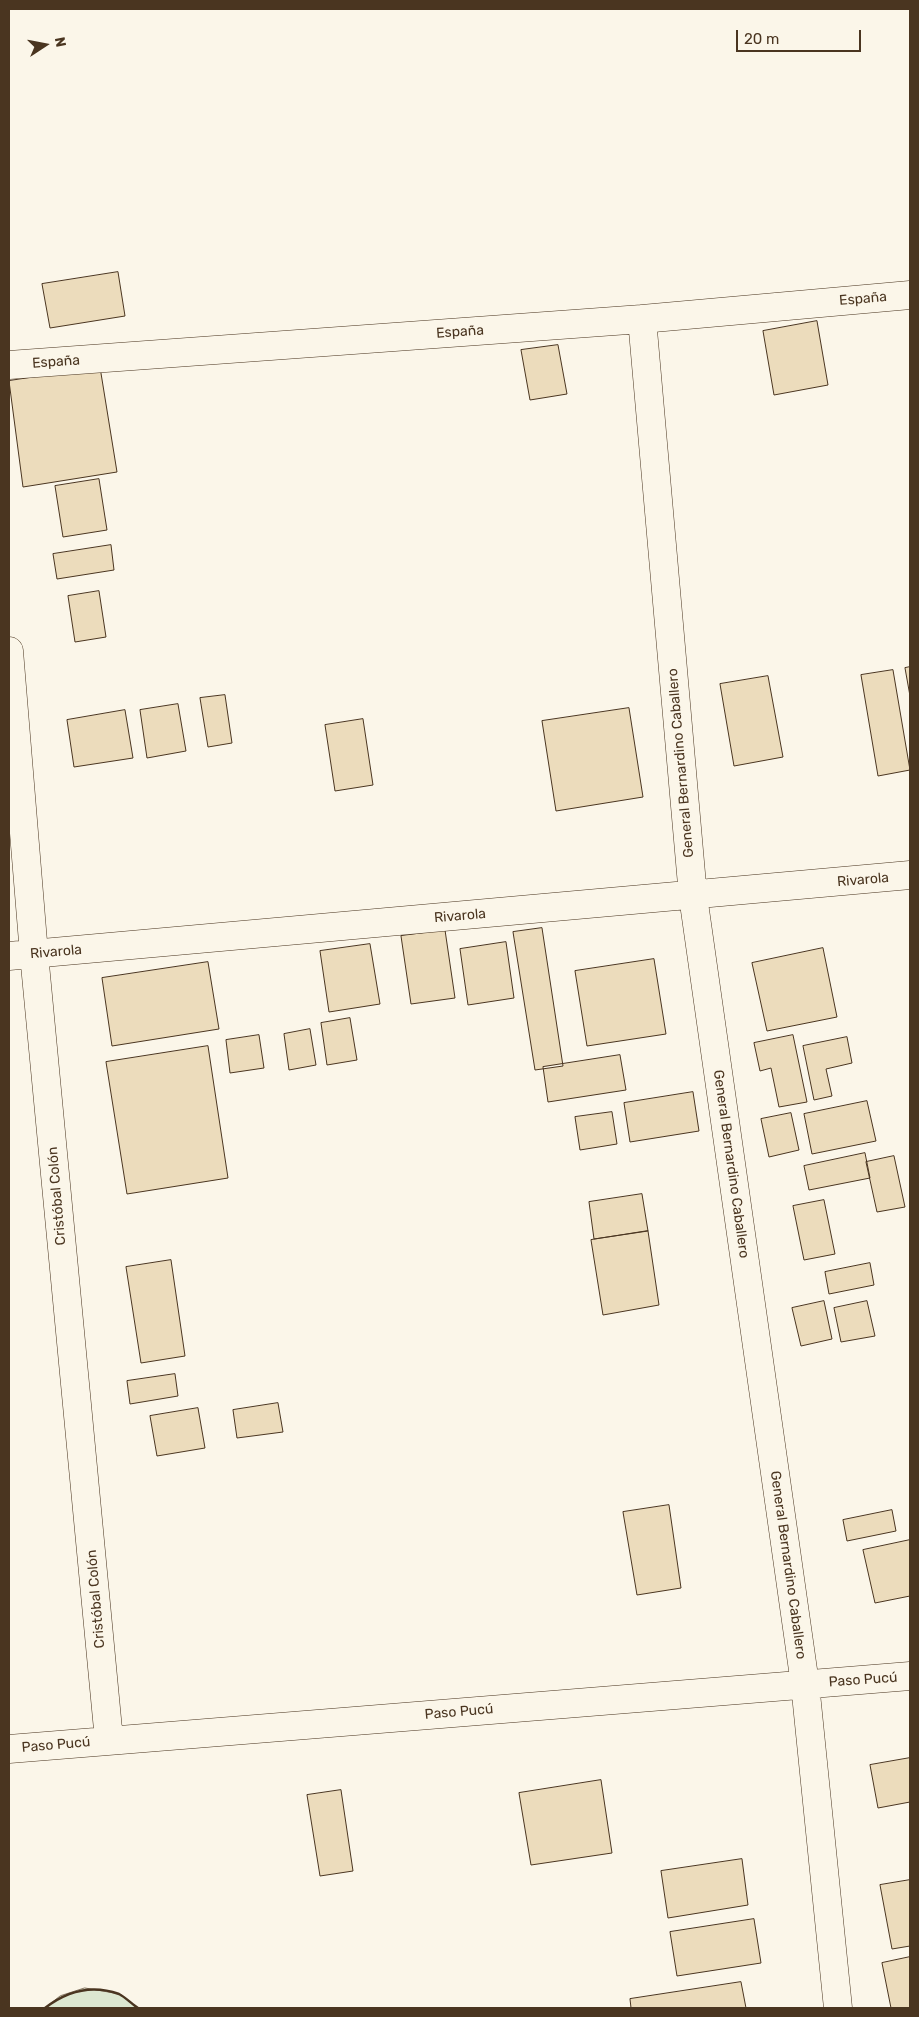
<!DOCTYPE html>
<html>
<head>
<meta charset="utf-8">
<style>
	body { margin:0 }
	#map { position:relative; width:919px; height:2017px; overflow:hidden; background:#fbf6e9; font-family:Rubik,sans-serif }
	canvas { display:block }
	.frame { position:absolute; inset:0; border:10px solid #4a3520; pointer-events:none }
	.north { position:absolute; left:20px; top:20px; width:50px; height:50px; -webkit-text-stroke:4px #fbf6e9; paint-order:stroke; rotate:79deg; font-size:14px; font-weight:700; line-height:20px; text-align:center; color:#4a3520 }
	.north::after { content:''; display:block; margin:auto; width:18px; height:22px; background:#4a3520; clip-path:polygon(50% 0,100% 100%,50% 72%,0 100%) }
	.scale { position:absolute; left:736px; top:30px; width:125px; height:22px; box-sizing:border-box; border:2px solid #4a3520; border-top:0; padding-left:6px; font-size:15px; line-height:18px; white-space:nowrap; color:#4a3520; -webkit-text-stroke:4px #fbf6e9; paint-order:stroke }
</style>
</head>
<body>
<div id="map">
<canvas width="919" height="2017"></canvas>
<div class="frame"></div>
<div class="north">N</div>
<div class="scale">20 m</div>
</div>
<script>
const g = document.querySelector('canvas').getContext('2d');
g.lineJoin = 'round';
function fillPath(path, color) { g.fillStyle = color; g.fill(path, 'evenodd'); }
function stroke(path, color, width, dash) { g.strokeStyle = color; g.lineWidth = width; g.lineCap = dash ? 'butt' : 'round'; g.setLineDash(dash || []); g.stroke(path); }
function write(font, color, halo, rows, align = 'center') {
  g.font = font + ' Rubik,sans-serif'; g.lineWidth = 4; g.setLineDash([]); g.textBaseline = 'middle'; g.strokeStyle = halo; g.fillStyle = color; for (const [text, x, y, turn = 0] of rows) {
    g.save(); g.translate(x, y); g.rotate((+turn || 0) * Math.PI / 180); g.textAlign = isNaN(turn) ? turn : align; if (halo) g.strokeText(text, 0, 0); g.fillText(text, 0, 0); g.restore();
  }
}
const green = new Path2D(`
	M85 1988 120 1994 138 2008H45L60 1996Z`);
const building = new Path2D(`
	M118 272 125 316 50 328 42 284Z
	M817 321 828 385 774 395 763 331Z
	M558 345 567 394 530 400 521 350Z
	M100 367 117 472 23 487 9 381Z
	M99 479 107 530 63 537 55 486Z
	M111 545 114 570 57 579 53 554Z
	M99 591 106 637 75 642 68 596Z
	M910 667V696L905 668Z
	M893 670 910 770 878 776 861 675Z
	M768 676 783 757 734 766 720 684Z
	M225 695 232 743 208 747 200 698Z
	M178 704 186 751 147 758 140 710Z
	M629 708 643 797 556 811 542 721Z
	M125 710 133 758 74 767 67 720Z
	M363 719 373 785 335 791 325 725Z
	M542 928 563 1066 535 1070 513 932Z
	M445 930 455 998 411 1004 401 936Z
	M506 942 514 998 468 1005 460 949Z
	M370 944 380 1004 329 1012 320 951Z
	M823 948 837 1017 767 1031 752 963Z
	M654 959 666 1034 587 1046 575 971Z
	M208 962 219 1029 112 1046 102 978Z
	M350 1018 357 1060 327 1065 321 1023Z
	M310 1029 316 1065 289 1070 284 1034Z
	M259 1035 264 1068 230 1073 226 1040Z
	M793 1035 807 1102 779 1107 771 1068 760 1071 754 1043Z
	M847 1037 852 1063 826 1069 832 1096 814 1100 803 1046Z
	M208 1046 228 1178 127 1194 106 1062Z
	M620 1055 626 1090 548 1102 543 1067Z
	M693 1092 699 1131 630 1142 624 1103Z
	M867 1101 876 1141 812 1154 804 1114Z
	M612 1112 617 1144 580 1150 575 1117Z
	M791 1113 799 1150 769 1157 761 1119Z
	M865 1153 870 1178 809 1190 804 1166Z
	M894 1156 905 1207 877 1212 866 1162Z
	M642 1194 648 1231 594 1239 589 1202Z
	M824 1200 835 1254 804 1260 793 1206Z
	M648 1231 659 1305 603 1315 591 1240Z
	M171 1260 185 1356 141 1363 126 1267Z
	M870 1263 874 1285 829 1294 825 1272Z
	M824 1301 832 1339 801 1346 792 1308Z
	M867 1301 875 1336 841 1342 834 1308Z
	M175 1374 178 1396 130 1404 127 1381Z
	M278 1403 283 1432 237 1438 233 1410Z
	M198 1408 205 1448 157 1456 150 1416Z
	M669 1505 681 1588 637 1595 623 1512Z
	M892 1510 896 1531 847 1541 843 1520Z
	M910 1540V1596L875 1603 863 1550Z
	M910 1758V1802L878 1808 870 1765Z
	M601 1780 612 1853 531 1865 519 1793Z
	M341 1790 353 1871 320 1876 307 1795Z
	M742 1859 748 1905 668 1918 661 1871Z
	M910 1880V1946L892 1949 880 1885Z
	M754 1919 761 1963 677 1976 670 1932Z
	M910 1957V2008H891L882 1963Z
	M741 1982 746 2008H631L630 1999Z`);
const street = new Path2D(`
	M642 319 693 896 805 1684 838 2008
	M9 365 642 319 910 295
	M9 651 34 954 109 1740
	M9 956 910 875
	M9 1749 910 1676`);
const wall = new Path2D(`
	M45 2008C67 1991 91 1984 119 1994 125 1997 132 2004 138 2008`);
const streetNames = [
	["España",863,299,-5],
	["España",460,332,-4],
	["España",56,362,-4],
	["General Bernardino Caballero",681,763,-95],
	["Rivarola",863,880,-5],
	["Rivarola",460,916,-5],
	["Rivarola",56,952,-5],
	["General Bernardino Caballero",731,1164,82],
	["Cristóbal Colón",57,1196,-95],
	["General Bernardino Caballero",788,1565,82],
	["Cristóbal Colón",96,1599,-95],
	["Paso Pucú",863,1680,-4],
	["Paso Pucú",459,1712,-5],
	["Paso Pucú",56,1745,-5]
];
fillPath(green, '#dce7d0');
stroke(green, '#887966', 1);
fillPath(building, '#ecdcbc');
stroke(building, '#4a3520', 1);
stroke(street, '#4a3520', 29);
stroke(street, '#fbf6e9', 28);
stroke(wall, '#4a3520', 2.5);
write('14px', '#4a3520', '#fbf6e9', streetNames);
</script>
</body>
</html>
